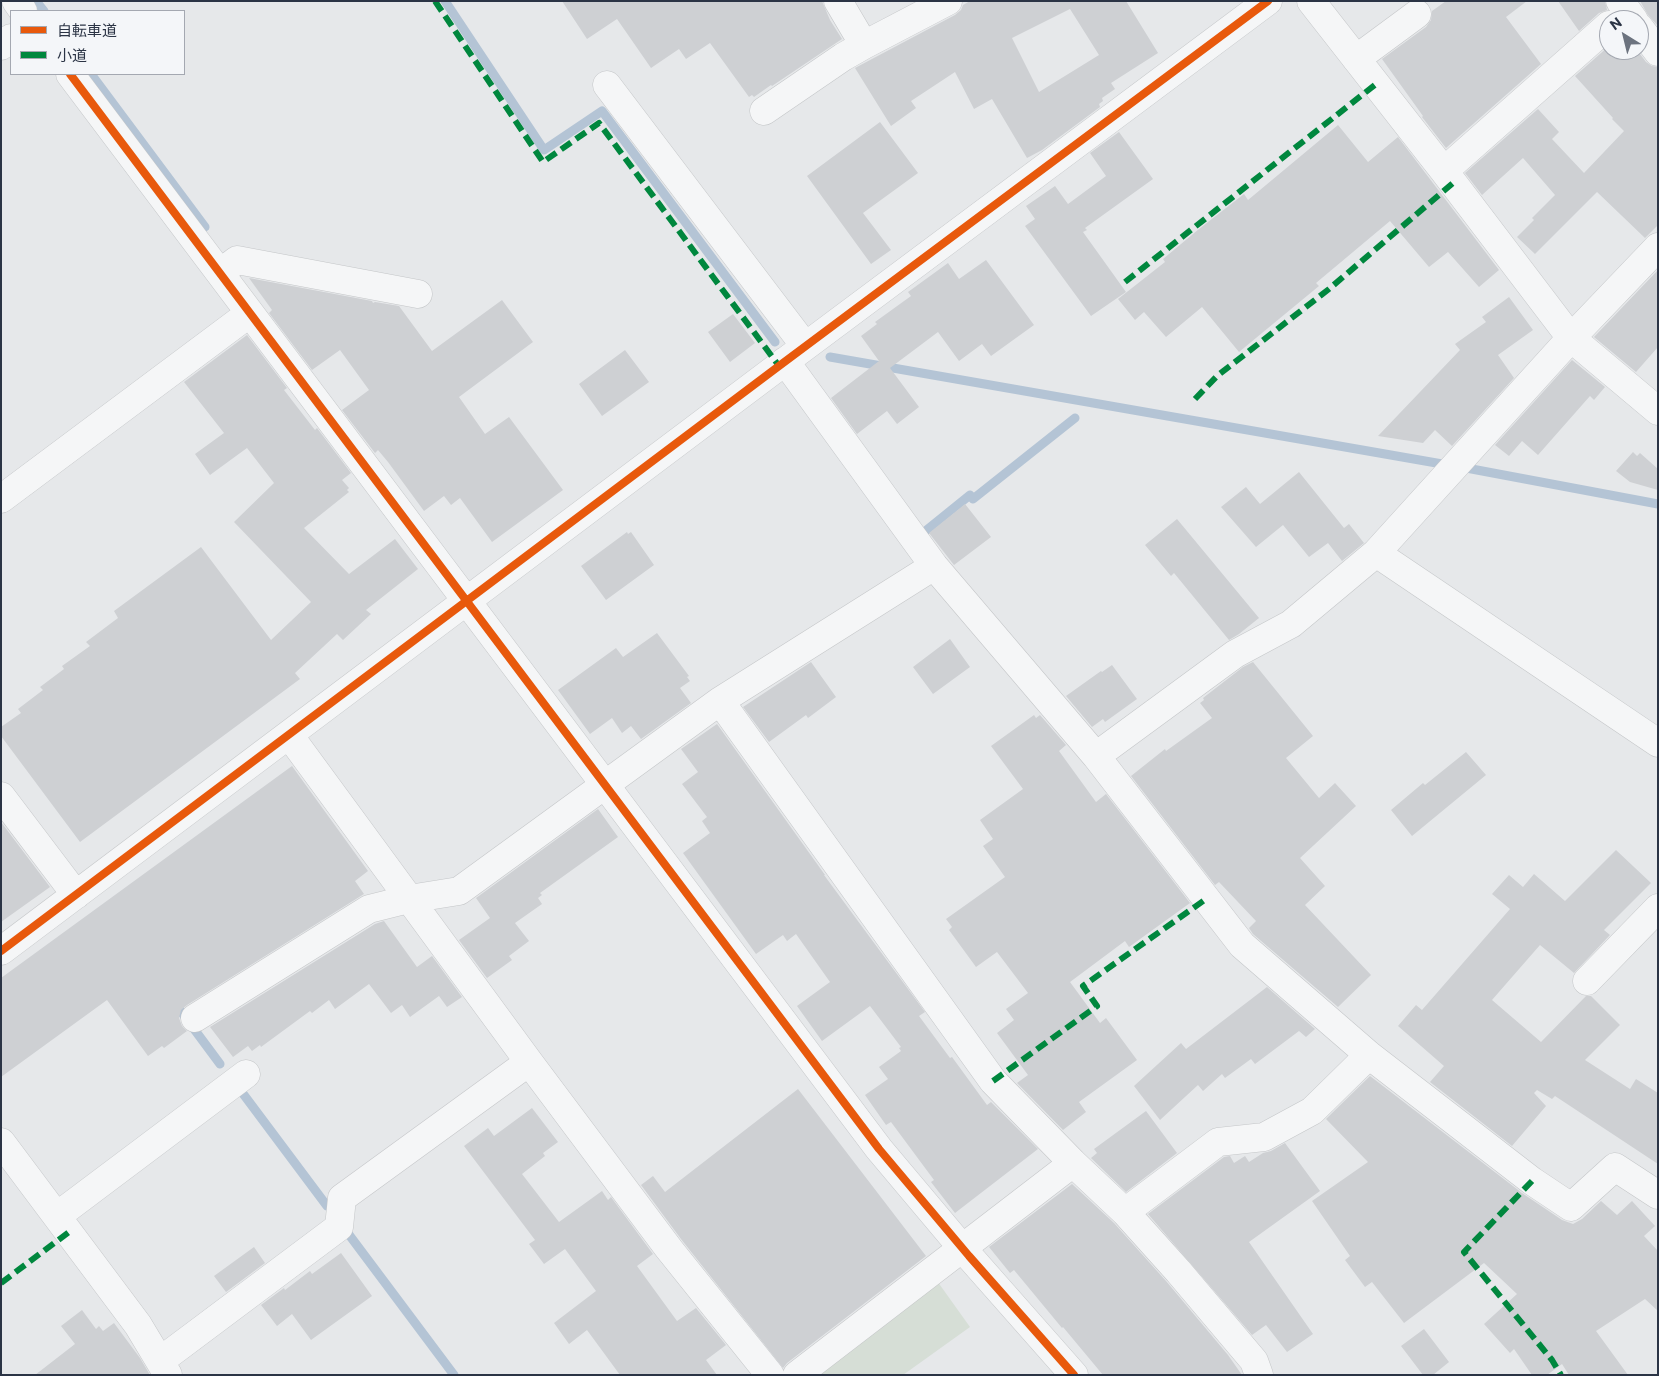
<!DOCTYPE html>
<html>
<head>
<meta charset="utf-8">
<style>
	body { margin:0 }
	#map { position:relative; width:1659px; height:1376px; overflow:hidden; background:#e6e8ea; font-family:Commissioner,"Noto Sans JP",sans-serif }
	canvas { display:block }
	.frame { position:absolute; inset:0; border:2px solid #2b3445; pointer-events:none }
	.legend { position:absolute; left:10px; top:10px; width:175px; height:65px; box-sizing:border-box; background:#f4f6f9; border:1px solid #a4a8b1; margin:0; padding:6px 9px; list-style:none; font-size:15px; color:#2b3445 }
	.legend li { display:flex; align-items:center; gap:10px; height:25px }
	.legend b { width:25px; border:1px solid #a4a8b1 }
	.north { position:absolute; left:1599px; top:10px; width:50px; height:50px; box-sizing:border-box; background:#f4f6f9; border:1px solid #a4a8b1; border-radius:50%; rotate:324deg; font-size:14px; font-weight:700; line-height:20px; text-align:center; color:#2b3445 }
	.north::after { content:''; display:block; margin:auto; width:18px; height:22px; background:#6c737f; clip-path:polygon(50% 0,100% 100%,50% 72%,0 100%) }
</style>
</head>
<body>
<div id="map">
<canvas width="1659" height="1376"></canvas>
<div class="frame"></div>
<ul class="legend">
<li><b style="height:6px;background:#e8590c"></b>自転車道</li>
<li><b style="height:6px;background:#00873e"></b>小道</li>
</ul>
<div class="north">N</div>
</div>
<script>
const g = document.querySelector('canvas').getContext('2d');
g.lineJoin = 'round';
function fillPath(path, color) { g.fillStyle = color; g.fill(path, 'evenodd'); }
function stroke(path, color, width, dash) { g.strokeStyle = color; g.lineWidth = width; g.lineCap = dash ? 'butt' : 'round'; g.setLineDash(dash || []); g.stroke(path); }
const green = new Path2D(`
	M935 1278 970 1327 903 1375H811Z`);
const stream = new Path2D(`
	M36 1 44 11
	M445 1 544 150 602 111 775 342
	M91 74 205 227
	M830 357 1448 465
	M1461 467 1658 504
	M923 533 970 495 973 499 1075 418
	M174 1002 220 1064
	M241 1091 327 1206
	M347 1232 454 1375`);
const building = new Path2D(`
	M562 1H822L830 20 842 39 772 86 771 85 754 97 752 95 749 97 710 43 686 59 679 49 651 68 617 19 587 39Z
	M970 1H1126L1158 53 1111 83 1115 89 1102 98 1103 101 1099 104 1100 107 1042 150 1027 158 992 99 974 109 955 72 911 101 916 108 891 126 855 68 955 15 961 10 963 5ZM1070 9 1099 55 1039 92 1012 38Z
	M1446 1H1527L1506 17 1541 64 1446 148 1422 117 1423 116 1382 59 1426 27 1431 20 1432 11Z
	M1558 1H1605L1607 10 1599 13 1579 31Z
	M1640 1H1658V26L1648 15Z
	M1609 46V50H1637L1646 62 1652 66 1658 67V225L1645 238 1597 192 1535 254 1517 237 1534 220 1532 218 1555 195 1523 158 1482 195 1465 173 1538 109 1559 132 1552 139 1584 173 1624 131 1612 119 1613 118 1575 76Z
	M880 122 918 173 863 213 891 250 871 264 807 176Z
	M1338 125 1368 162 1398 137 1499 270 1479 287 1448 252 1429 267 1390 221 1316 283 1319 286 1239 352 1202 307 1166 337 1144 312 1135 320 1118 299 1165 262 1163 259 1199 229 1244 194 1248 200Z
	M1119 132 1153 179 1085 228 1087 230 1083 232 1126 292 1091 316 1025 226 1035 219 1026 206 1055 186 1068 204 1106 176 1090 153Z
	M986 260 1034 325 991 356 982 344 959 361 938 332 890 368 919 407 897 424 887 411 857 434 831 398 879 361 861 336 877 324 875 322 911 296 908 292 948 263 959 279Z
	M1658 270V347L1636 372 1594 337Z
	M249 278 372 301 373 303 375 302 399 306 432 351 502 300 533 342 459 397 485 434 509 417 563 490 492 542 460 498 451 505 444 496 424 511 388 462 378 450 375 453 342 410 369 390 340 350 312 370 269 313 272 310Z
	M1509 297 1533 330 1498 355 1514 378 1452 446 1435 430 1423 443 1378 436 1460 350 1455 344 1486 322 1482 317Z
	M733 314 755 343 730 362 708 332Z
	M247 335 287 388 284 390 315 430 317 428 351 473 342 480 349 488 347 490 349 492 304 528 349 574 395 539 418 569 366 610 371 614 343 640 337 634 295 673 300 679 80 842 1 736V727L21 713 18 709 43 690 40 687 64 669 62 666 90 646 86 642 118 618 114 611 201 547 271 640 311 602 234 522 274 483 247 448 210 475 195 454 224 433 184 382Z
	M625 350 649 382 602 416 579 384Z
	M1572 360 1605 387 1594 400 1590 396 1538 455 1522 441 1509 456 1495 445Z
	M1633 452 1637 456 1640 453 1658 469V490L1630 482 1616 471Z
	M1299 472 1344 528 1349 524 1364 543 1342 561 1328 543 1309 557 1283 525 1256 547 1221 507 1246 487 1260 504Z
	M965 504 991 537 954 565 929 533Z
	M1177 519 1259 618 1239 634 1229 640 1174 573 1171 576 1145 545Z
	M627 532 628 534 631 532 654 565 606 600 581 566Z
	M657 633 689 676 687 677 690 681 680 688 691 703 641 739 631 726 622 733 612 718 590 734 558 690 616 648 623 657Z
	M950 639 970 667 933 694 913 667Z
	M811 662 836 697 808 718 806 715 769 742 743 707Z
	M1253 662 1313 736 1286 758 1319 798 1335 783 1356 806 1300 858 1325 886 1305 905 1371 975 1338 1007 1253 934 1249 928 1256 921 1219 882 1215 885 1131 776 1165 749 1166 751 1212 718 1200 703 1204 700 1203 698 1243 667Z
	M1112 665 1137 699 1105 722 1103 719 1092 727 1066 696 1101 671 1102 672Z
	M1034 715 1036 718 1040 715 1066 745 1059 751 1096 802 1106 794 1190 903 1129 947 1125 941 1070 982 1100 1023 1106 1018 1137 1060 1079 1102 1086 1112 1063 1130 1017 1083 1028 1075 997 1033 1014 1020 1006 1009 1028 993 997 952 976 967 949 930 952 927 946 919 1005 877 983 846 993 839 980 820 1023 789 991 746Z
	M717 724 825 875H824L925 1012 919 1016 950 1058 952 1057 987 1105 991 1102 1038 1149 955 1213 931 1182 934 1180 891 1122 886 1125 865 1095 888 1079 879 1067 901 1051 899 1048 901 1047 870 1006 822 1041 797 1006 830 982 796 934 787 941 783 935 756 954 683 853 710 833 702 821 707 817 682 784 698 772 681 749Z
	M1466 752 1486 775 1412 836 1391 810 1423 783 1425 785Z
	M292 766 368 871 355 881 364 894 187 1005 181 1010 179 1018 182 1026 187 1031 164 1048 162 1046 148 1056 107 1000 1 1077V978Z
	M598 809 618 837 540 893 542 895 538 898 542 904 515 923 529 941 509 956 512 960 487 978 459 940 490 918 476 898Z
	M1 822 50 887 1 922Z
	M1616 850 1651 883 1604 930 1610 935 1574 973 1540 945 1492 1000 1541 1042 1586 996H1591L1620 1025 1585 1060 1630 1089 1636 1079 1658 1093V1164L1555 1096 1552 1099 1537 1090 1534 1093 1546 1106 1512 1146 1430 1082 1444 1066 1398 1026 1416 1005 1422 1010 1510 909 1492 894 1509 875 1523 887 1534 874 1565 901Z
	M384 921 417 967 432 956 462 997 447 1007 439 996 410 1017 402 1005 391 1013 369 984 335 1009 329 1000 312 1013 310 1011 261 1047 260 1045 252 1051 248 1046 233 1057 210 1027 375 924Z
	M1267 987 1315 1029 1306 1037 1299 1031 1255 1064 1251 1059 1225 1078 1222 1074 1203 1091 1198 1085 1160 1120 1134 1086 1181 1043 1186 1049Z
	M1370 1076 1522 1193 1562 1220 1573 1224 1582 1219 1601 1201 1617 1215 1632 1201 1655 1226 1644 1236 1658 1251V1311L1645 1299 1596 1331 1628 1375H1569L1562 1364 1547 1375H1532L1514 1349 1510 1353 1484 1324 1517 1294 1484 1263 1404 1323 1372 1282 1365 1287 1345 1260 1350 1256 1312 1201 1368 1162 1326 1119Z
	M798 1089 926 1256 787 1363 783 1368 681 1239 641 1185 653 1176 665 1192Z
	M532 1108 558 1142 543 1153 545 1156 522 1174 559 1222 602 1191 608 1200 611 1197 653 1254 637 1266 677 1321 696 1308 726 1345 706 1360 717 1375H620L587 1330 569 1344 554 1323 596 1291 565 1249 544 1264 529 1244 535 1240 464 1146 488 1128 494 1136Z
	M1146 1111 1177 1153 1126 1192 1091 1158 1097 1153 1094 1149Z
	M1285 1143 1320 1191 1249 1242 1313 1334 1287 1352 1266 1325 1252 1335 1148 1214 1224 1157 1230 1156 1234 1163 1245 1156 1249 1162 1263 1153 1271 1151Z
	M1072 1184 1114 1223 1166 1281 1228 1355 1242 1375H1103L1063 1327 1062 1328 1014 1270 1010 1273 989 1247Z
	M254 1247 265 1263 226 1292 214 1276Z
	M341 1253 372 1296 311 1340 292 1314 277 1326 261 1305 284 1288 285 1290 310 1271 312 1274Z
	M82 1310 96 1329 99 1326 103 1331 114 1323 140 1358 150 1375H35L75 1344 61 1326Z
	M1424 1329 1449 1362 1433 1375H1423L1401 1346Z`);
const minor = new Path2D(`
	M16 1 23 11
	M838 1 864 45 948 1
	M1311 1 1444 171 1571 338 1658 411
	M1620 1 1634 20
	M1639 27 1658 52
	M1 46 11 38
	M1356 59 1417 14
	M70 74 879 1149 969 1256 1074 1375
	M607 85 805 346
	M764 111 843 57 864 45
	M1444 171 1609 25
	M220 273 237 260 418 294
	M785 361 934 566 1096 756 1242 945 1369 1055 1532 1181 1571 1207 1615 1167 1658 1195
	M1 499 250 313
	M1376 553 1658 743
	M720 701 993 1081 1073 1163 1125 1212 1178 1271 1254 1361 1259 1375
	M289 735 529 1062 669 1249 770 1375
	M1096 756 1235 654 1291 624 1376 553 1571 338 1658 247
	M1 796 76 895
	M1 951 779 366 1268 1
	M1587 981 1658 908
	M195 1018 369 909 409 899 459 891 720 701 934 566
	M1 1142 138 1325 168 1375
	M1125 1212 1218 1142 1264 1137 1312 1111 1369 1055
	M57 1216 246 1074
	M160 1361 339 1227 342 1198 529 1062
	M797 1375 1073 1163`);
const quiet = new Path2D(`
	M435 1 543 162 599 123 779 366
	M1125 282 1376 84
	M1195 399 1217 376 1329 289 1453 183
	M993 1081 1097 1006 1083 986 1206 899
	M1532 1181 1464 1252 1552 1360 1561 1375
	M1 1283 69 1232`);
const cycleway = new Path2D(`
	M70 74 879 1149 969 1256 1074 1375
	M1 951 779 366 1268 1`);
fillPath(green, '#d6ded6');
stroke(stream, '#b4c4d5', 9);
fillPath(building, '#ced0d3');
stroke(minor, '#c4c6c8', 29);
stroke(minor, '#f5f6f7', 28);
stroke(quiet, '#00873e', 6, [12, 6]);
stroke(cycleway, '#e8590c', 8);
</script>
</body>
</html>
